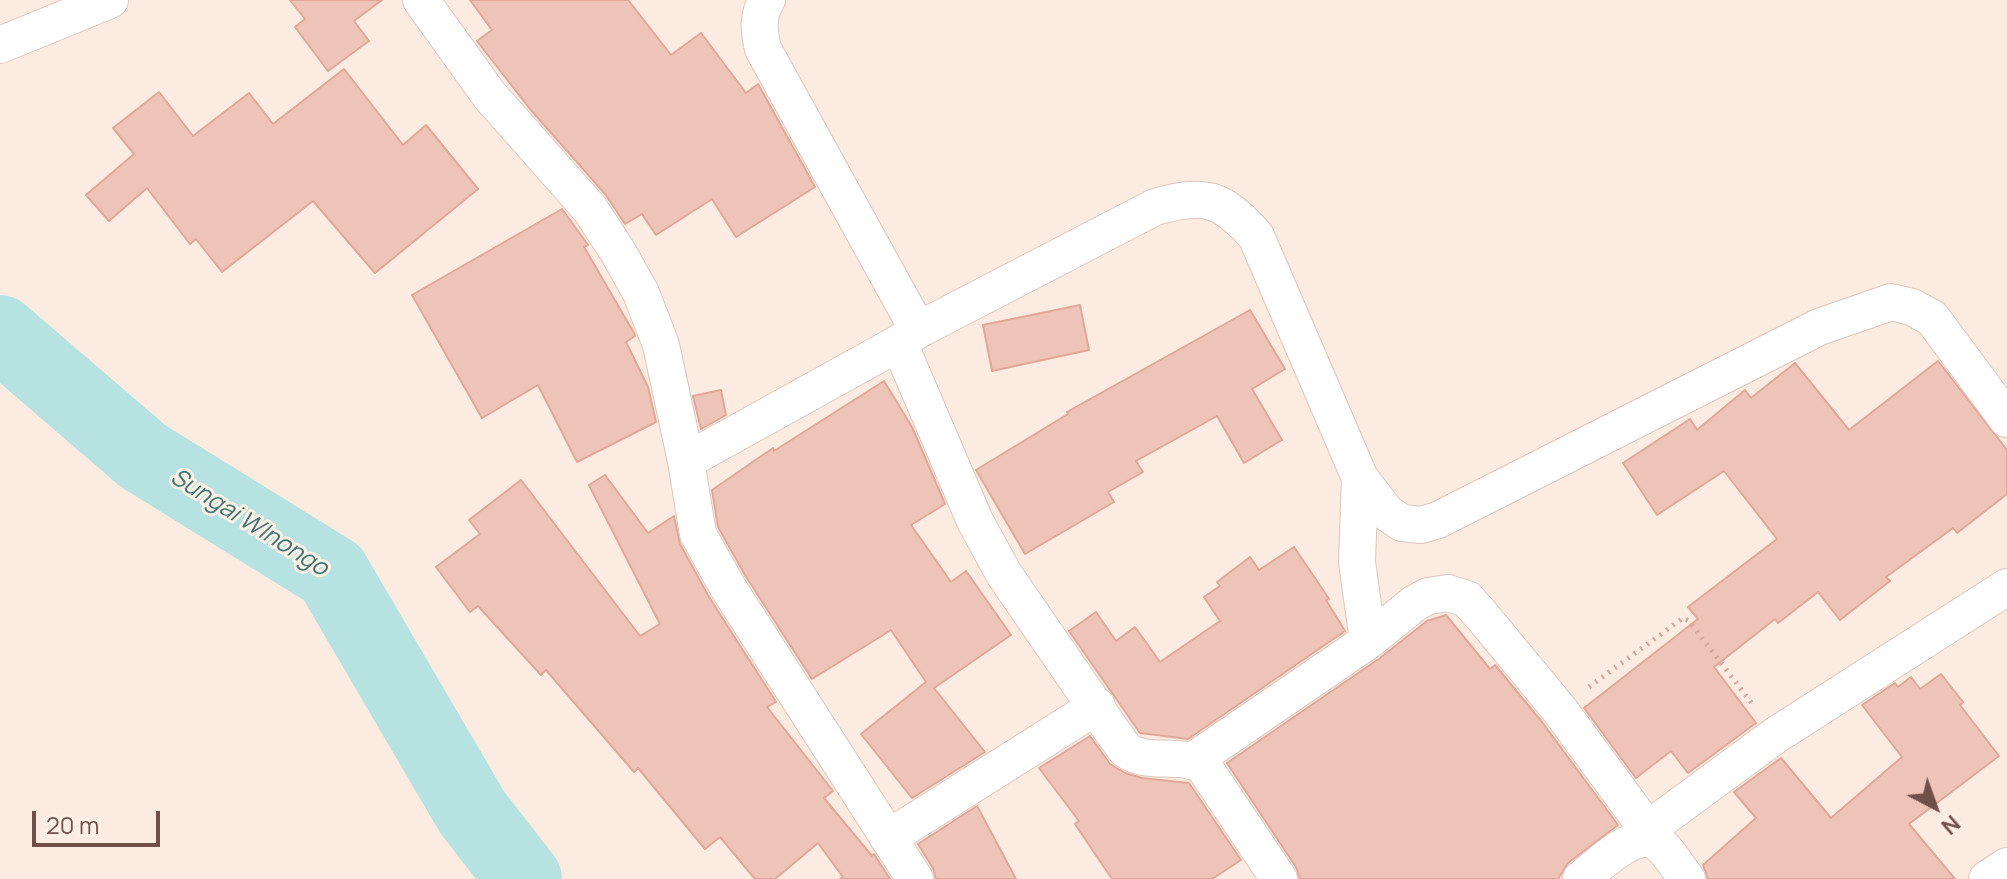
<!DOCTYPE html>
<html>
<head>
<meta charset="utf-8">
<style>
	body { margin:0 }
	#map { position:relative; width:2007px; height:879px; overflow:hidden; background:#fbebe0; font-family:Manrope,sans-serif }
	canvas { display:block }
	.north { position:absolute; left:1895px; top:767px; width:80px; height:80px; -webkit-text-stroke:6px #fef0e5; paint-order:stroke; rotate:139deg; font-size:22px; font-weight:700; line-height:32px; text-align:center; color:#705048 }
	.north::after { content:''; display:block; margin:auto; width:28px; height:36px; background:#705048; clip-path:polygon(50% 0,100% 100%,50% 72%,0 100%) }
	.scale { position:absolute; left:32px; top:811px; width:128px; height:36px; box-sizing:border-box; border:4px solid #705048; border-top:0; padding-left:10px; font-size:24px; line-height:28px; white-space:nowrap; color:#705048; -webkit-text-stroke:6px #fef0e5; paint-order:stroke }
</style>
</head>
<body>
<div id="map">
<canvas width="2007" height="879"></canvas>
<div class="north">N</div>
<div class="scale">20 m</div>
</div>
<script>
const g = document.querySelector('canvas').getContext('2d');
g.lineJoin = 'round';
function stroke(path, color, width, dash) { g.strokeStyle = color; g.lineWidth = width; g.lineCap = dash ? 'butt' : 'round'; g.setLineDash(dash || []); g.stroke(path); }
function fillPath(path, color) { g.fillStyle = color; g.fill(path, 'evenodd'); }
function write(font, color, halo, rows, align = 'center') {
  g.font = font + ' Manrope,sans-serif'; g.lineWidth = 6; g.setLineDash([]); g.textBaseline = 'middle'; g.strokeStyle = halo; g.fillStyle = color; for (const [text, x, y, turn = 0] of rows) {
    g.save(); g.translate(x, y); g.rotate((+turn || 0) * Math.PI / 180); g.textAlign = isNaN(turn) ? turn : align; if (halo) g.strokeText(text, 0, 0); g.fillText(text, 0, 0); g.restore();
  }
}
const river = new Path2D(`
	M0 333 143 456 332 573 472 812 524 879`);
const building = new Path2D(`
	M290 0H382L354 21 369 41 328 71 295 27 305 19Z
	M470 0H628L671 55 701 33 746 93 758 84 815 187 736 237 712 199 656 235 642 214 625 224 606 195 530 109 477 41 492 30Z
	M344 69 403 145 426 125 478 189 375 273 313 201 222 272 196 239 190 244 147 188 109 221 86 195 134 154 113 128 159 92 193 136 249 93 273 124Z
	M562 209 588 245 584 247 634 333 635 336 626 342 648 387 656 422 577 462 538 385 482 418 412 295Z
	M1080 305 1089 350 992 371 983 325Z
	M1250 310 1285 369 1252 389 1282 440 1244 463 1217 416 1136 461 1143 472 1108 492 1114 502 1025 554 976 470 1068 414 1067 412Z
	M1938 361 2007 450V494L1957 533 1953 528 1886 577 1890 581 1840 620 1818 592 1778 623 1775 619 1714 667 1756 723 1688 773 1671 751 1636 778 1584 708 1698 619 1688 607 1777 539 1724 471 1657 515 1623 463 1690 419 1697 430 1745 390 1751 398 1795 363 1849 430Z
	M884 381 912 427 945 504 911 525 951 582 966 571 1011 635 934 688 985 752 912 798 861 734 926 682 891 630 812 679 745 575 718 527 712 490 773 448 774 451Z
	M721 390 726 415 701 429 693 396Z
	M605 475 648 533 674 516 680 544 709 597 776 702 767 707 833 791 824 798 872 856 874 854 890 879H840L843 877 818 843 775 879H755L720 837 705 849 638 768 634 772 546 670 541 675 478 606 470 612 436 567 480 534 469 520 521 480 640 636 660 624 589 485Z
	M1294 547 1329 599 1326 600 1345 631 1188 739 1140 733 1069 631 1096 612 1116 641 1135 627 1160 662 1220 621 1204 597 1220 586 1217 582 1250 557 1259 570Z
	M1446 615 1490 669 1495 665 1542 722 1618 825 1568 863 1558 879H1300L1296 867 1227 763 1380 658 1427 621Z
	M1941 674 1963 702 1960 705 1999 756 1909 824 1955 879H1708L1703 865 1756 818 1734 792 1781 758 1831 818 1902 757 1862 705 1895 683 1898 687 1911 677 1920 689Z
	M1090 736 1110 764 1125 773 1142 778 1189 783 1241 860 1212 879H1112L1075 824 1079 821 1039 768Z
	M977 806 1016 879H936L933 868 918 844Z`);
const path = new Path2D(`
	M1589 687 1683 618 1689 621 1753 705`);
const minor = new Path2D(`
	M421 0 490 96 590 209 618 252 641 293 661 345 686 461 698 534 727 586 915 879
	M767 0C757 16 759 31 763 49L918 330
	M0 45 110 0
	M899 343 975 521 1004 574 1114 734C1118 738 1122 746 1126 750 1148 766 1182 751 1204 767L1279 879
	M686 461 899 343 918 330 1155 207C1205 193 1221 197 1256 236L1360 478 1387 513 1402 523 1421 525 1438 520 1819 327 1891 302 1912 307 1932 318 2007 419
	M1360 478 1357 562 1368 641
	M1194 760 1368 641 1415 603 1428 596 1448 593 1467 599 1482 616 1559 709 1656 841
	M1648 829 1776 735 2007 587
	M888 838 1097 706
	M1581 879C1597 867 1634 829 1655 841 1667 848 1678 868 1687 879
	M1987 879 2007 866`);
const waterNames = [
	["Sungai WInongo",249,523,32]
];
stroke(river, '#b6e3e1', 76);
fillPath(building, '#efc4b8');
stroke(building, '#e1a89a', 2);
stroke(minor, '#dec6bc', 38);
stroke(path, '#d3a89c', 5, [2, 6]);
stroke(minor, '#fff', 36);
write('italic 24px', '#3d7675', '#fef0e5', waterNames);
</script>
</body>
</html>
